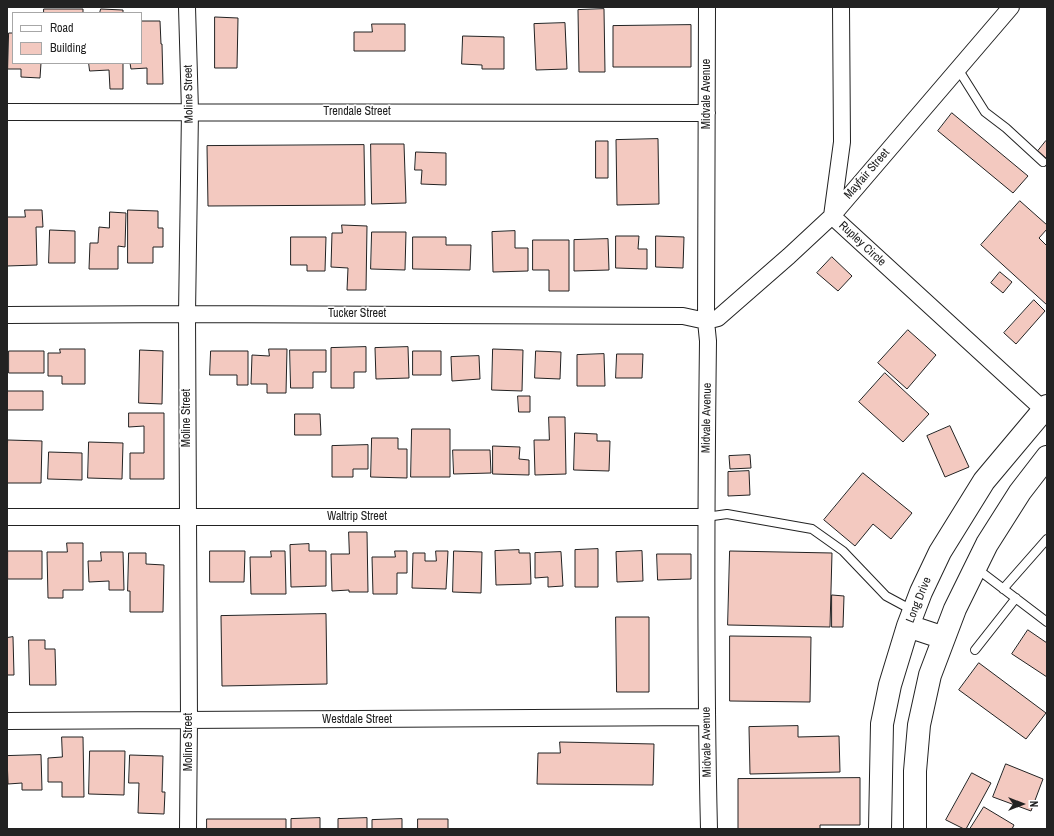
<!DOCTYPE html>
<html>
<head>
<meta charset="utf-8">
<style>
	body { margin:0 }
	#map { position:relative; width:1054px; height:836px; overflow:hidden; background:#fff; font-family:"Archivo Narrow",sans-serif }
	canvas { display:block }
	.frame { position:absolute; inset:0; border:8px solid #222; pointer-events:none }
	.legend { position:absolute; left:12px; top:12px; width:130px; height:52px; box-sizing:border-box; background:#fff; border:1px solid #a7a7a7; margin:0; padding:5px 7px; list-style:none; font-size:12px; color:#222 }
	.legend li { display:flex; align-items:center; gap:8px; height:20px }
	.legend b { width:20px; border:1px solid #a7a7a7 }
	.north { position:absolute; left:1002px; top:784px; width:40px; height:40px; -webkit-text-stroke:3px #fff; paint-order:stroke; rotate:90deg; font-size:11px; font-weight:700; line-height:16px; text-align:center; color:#222 }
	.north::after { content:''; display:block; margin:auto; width:14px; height:18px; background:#222; clip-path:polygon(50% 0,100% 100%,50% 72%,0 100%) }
</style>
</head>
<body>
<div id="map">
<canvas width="1054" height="836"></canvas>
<div class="frame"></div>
<ul class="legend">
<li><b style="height:5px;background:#fff"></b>Road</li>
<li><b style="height:11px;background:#f3c9c0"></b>Building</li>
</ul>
<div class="north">N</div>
</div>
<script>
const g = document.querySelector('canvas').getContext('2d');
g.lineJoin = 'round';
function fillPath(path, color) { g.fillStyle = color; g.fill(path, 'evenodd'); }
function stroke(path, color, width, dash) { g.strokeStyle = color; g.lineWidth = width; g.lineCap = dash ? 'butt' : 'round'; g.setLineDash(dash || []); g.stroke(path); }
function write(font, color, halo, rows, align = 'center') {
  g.font = font + ' "Archivo Narrow",sans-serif'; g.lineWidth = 3; g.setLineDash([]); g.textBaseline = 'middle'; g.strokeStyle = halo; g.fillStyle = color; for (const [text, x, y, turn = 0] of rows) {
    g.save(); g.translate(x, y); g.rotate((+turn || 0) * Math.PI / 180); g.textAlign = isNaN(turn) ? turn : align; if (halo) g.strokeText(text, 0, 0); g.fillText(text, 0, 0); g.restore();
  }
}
const building = new Path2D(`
	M44 9H83V13H44Z
	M101 9 123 10V13H100Z
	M604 9 605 72H579L578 10Z
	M215 17 238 18 237 68H215Z
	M141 21H160L161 44H162L163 84H147V68L131 69 130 63H141Z
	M565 23 567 69 536 70 534 24Z
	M372 24H405V51H354V32H372Z
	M691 25V67H613V26Z
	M9 33H13V63H41L40 78 21 77V69H8Z
	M463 36 504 37V69H482V65L462 64Z
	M89 63H123V89H110L109 70 90 71Z
	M952 113 1028 176 1013 193 938 131Z
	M658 139 659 204 617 205 616 140Z
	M596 141H608V178H596Z
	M1046 141 1047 142V159L1038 151Z
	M371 144H404L406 203 372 204Z
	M364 145 365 205 208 206 207 146Z
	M416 152 446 153V185L421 184 422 170H415Z
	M1020 201 1047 225V229L1039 238 1047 246V305L981 245Z
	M25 210H42L43 227H36L37 265 7 266V217H25Z
	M128 210 158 211V228H163V247H153V263H128Z
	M110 212 126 213 125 247 118 246V269H89L90 243H98L99 227 109 228Z
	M342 225 367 226 366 290H347L348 268 331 267 332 233H342Z
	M50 230 75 231V263H49Z
	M515 231V248H528V271L493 272 492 232Z
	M372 232H406L405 270 371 269Z
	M616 236H639L638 249H647V269L616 268Z
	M656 236 684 237 683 268 656 267Z
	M291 237H326L325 271H307V265H291Z
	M413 237H446V245H471L470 270 413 269Z
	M608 239 609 270 574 271V240Z
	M533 240H569V291H549V270H533Z
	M832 257 852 276 838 291 817 273Z
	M1000 272 1012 282 1003 293 991 283Z
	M1034 300 1045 311 1016 344 1004 333Z
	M908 330 936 355 907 389 878 363Z
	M366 347V372H354V388H331V348Z
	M408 347 409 378 376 379 375 348Z
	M60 349H85V384H62V376H48V353H60Z
	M269 349H287L286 393H267V384H251L252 355 269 356Z
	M493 349 523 350 522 391 492 390Z
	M140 350 163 351 162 404 139 403Z
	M290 350H326V372H313V388H291Z
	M9 351H44V373H9Z
	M211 351H248V385H237V375H210Z
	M413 351H441V375H413Z
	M536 351 561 352 560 379 535 378Z
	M604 354 605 386H577V355Z
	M617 354H643L642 378H616Z
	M479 356 480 379 452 381 451 357Z
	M885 373 929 414 903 442 859 402Z
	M7 391H43V410H7Z
	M518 396H530V412H519Z
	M129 413H164V479H130V453H144V426L129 427Z
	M295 414H320L321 435H295Z
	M549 417H565L566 474 535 475 534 440H549Z
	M950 426 969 467 945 477 927 436Z
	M412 429H450V477H411Z
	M575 433 597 434V441H610L609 471 574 470Z
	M372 438H398V449H407V478L371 477Z
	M8 440 42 441 41 483H7Z
	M89 442 123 443 122 479 88 478Z
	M368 445V469H353V477H332V446Z
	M493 446 520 447 519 459 529 460V475L493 474Z
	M453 450H490L491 473 454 474Z
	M49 452 82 453V480L48 479Z
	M750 455 751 468 730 469 729 456Z
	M749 471 750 495 728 496V472Z
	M863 473 912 513 891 539 873 524 855 546 824 520Z
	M349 532H367L368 592H349V590L332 591 331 554H349Z
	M67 543H83V590H63V598H48L47 552H67Z
	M309 544V551H326V586L291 587 290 545Z
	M598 549V587H575V550Z
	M519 550V553H530L531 584 496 585 495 551Z
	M8 551H42V579H8Z
	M210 551H245L244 582H210Z
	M271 551H285L286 594H251L250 557H271Z
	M395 551H407V573H397V594H373L372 557H395Z
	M436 551H448L446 589 412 588 413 553H425V561H436Z
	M454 551 482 552 481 593 453 592Z
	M642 551 643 581 617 582 616 552Z
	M730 551 832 553 830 627 728 625Z
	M101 552H123L124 590H109V581L89 582 88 561H101Z
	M561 552 563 586 548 587V577L535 578V553Z
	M129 553H146V564L164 565 163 612H130V591H128Z
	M657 554H691V579L658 580Z
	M832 595 844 596 843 627H832Z
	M326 614 327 684 222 686 221 616Z
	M616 617H649V692H617Z
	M1028 630 1047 643V677L1012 654Z
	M730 636 811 637 810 702 730 701Z
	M13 637 14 675H7V638Z
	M29 640H45V649H55L56 685H30Z
	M979 663 1046 713 1026 739 959 690Z
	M798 726V737L839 736 840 772 750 774 749 727Z
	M62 737H83L84 797H62V782H48V758L62 757Z
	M560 742 654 744 653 785 537 784 538 753H560Z
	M90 751H125L124 795 89 794Z
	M41 755 42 790H22V783L8 784 7 756Z
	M130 755 163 756 162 792H165L164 814 138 813 139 783H129Z
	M1006 764 1043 779 1031 811 993 797Z
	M972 773 991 783 966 829H964L946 820Z
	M860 778V825H820V829H738V779Z
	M984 807 1014 825 1012 829H970Z
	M320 818V829H291V819Z
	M367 818V829H338V819Z
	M207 819H286V829H207Z
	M402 819V829H372V820Z
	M418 819H448V829H418Z`);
const lane = new Path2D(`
	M958 69 985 112 1006 128 1043 162
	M706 517 727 514 812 529 843 551 886 596 912 610
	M976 568 1047 622
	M1003 589 1047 539
	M975 650 1016 598`);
const street = new Path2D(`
	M187 7 190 111 187 314 189 720 188 829
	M707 7 706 321 708 341C706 503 705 666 709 829
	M841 7 842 142 832 216 1047 413
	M7 112 707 113
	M7 315 187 314 683 316 706 321 718 318 789 256 832 216 1011 7
	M7 517H706
	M7 721 706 717`);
const secondary = new Path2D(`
	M908 626 944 638
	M880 829 882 724 890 685 908 626 921 592 940 552 984 481 1047 406
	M915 829V771L919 725 930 675 944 638 955 609 987 544 1020 492 1047 457`);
const streetNames = [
	["Moline Street",189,94,-91],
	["Midvale Avenue",707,94,-90],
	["Trendale Street",357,112],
	["Mayfair Street",867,174,-49],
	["Rupley Circle",862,244,43],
	["Tucker Street",357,314],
	["Moline Street",187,418,-90],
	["Midvale Avenue",707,418,-89],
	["Waltrip Street",357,517],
	["Long Drive",919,600,-68],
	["Westdale Street",357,720],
	["Moline Street",189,742,-90],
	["Midvale Avenue",707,742,-91]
];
fillPath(building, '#f3c9c0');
stroke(building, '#222', 1);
stroke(lane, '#222', 10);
stroke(street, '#222', 18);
stroke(secondary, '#222', 24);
stroke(lane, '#fff', 8);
stroke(street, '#fff', 16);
stroke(secondary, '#fff', 22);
write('12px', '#222', '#fff', streetNames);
</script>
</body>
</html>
